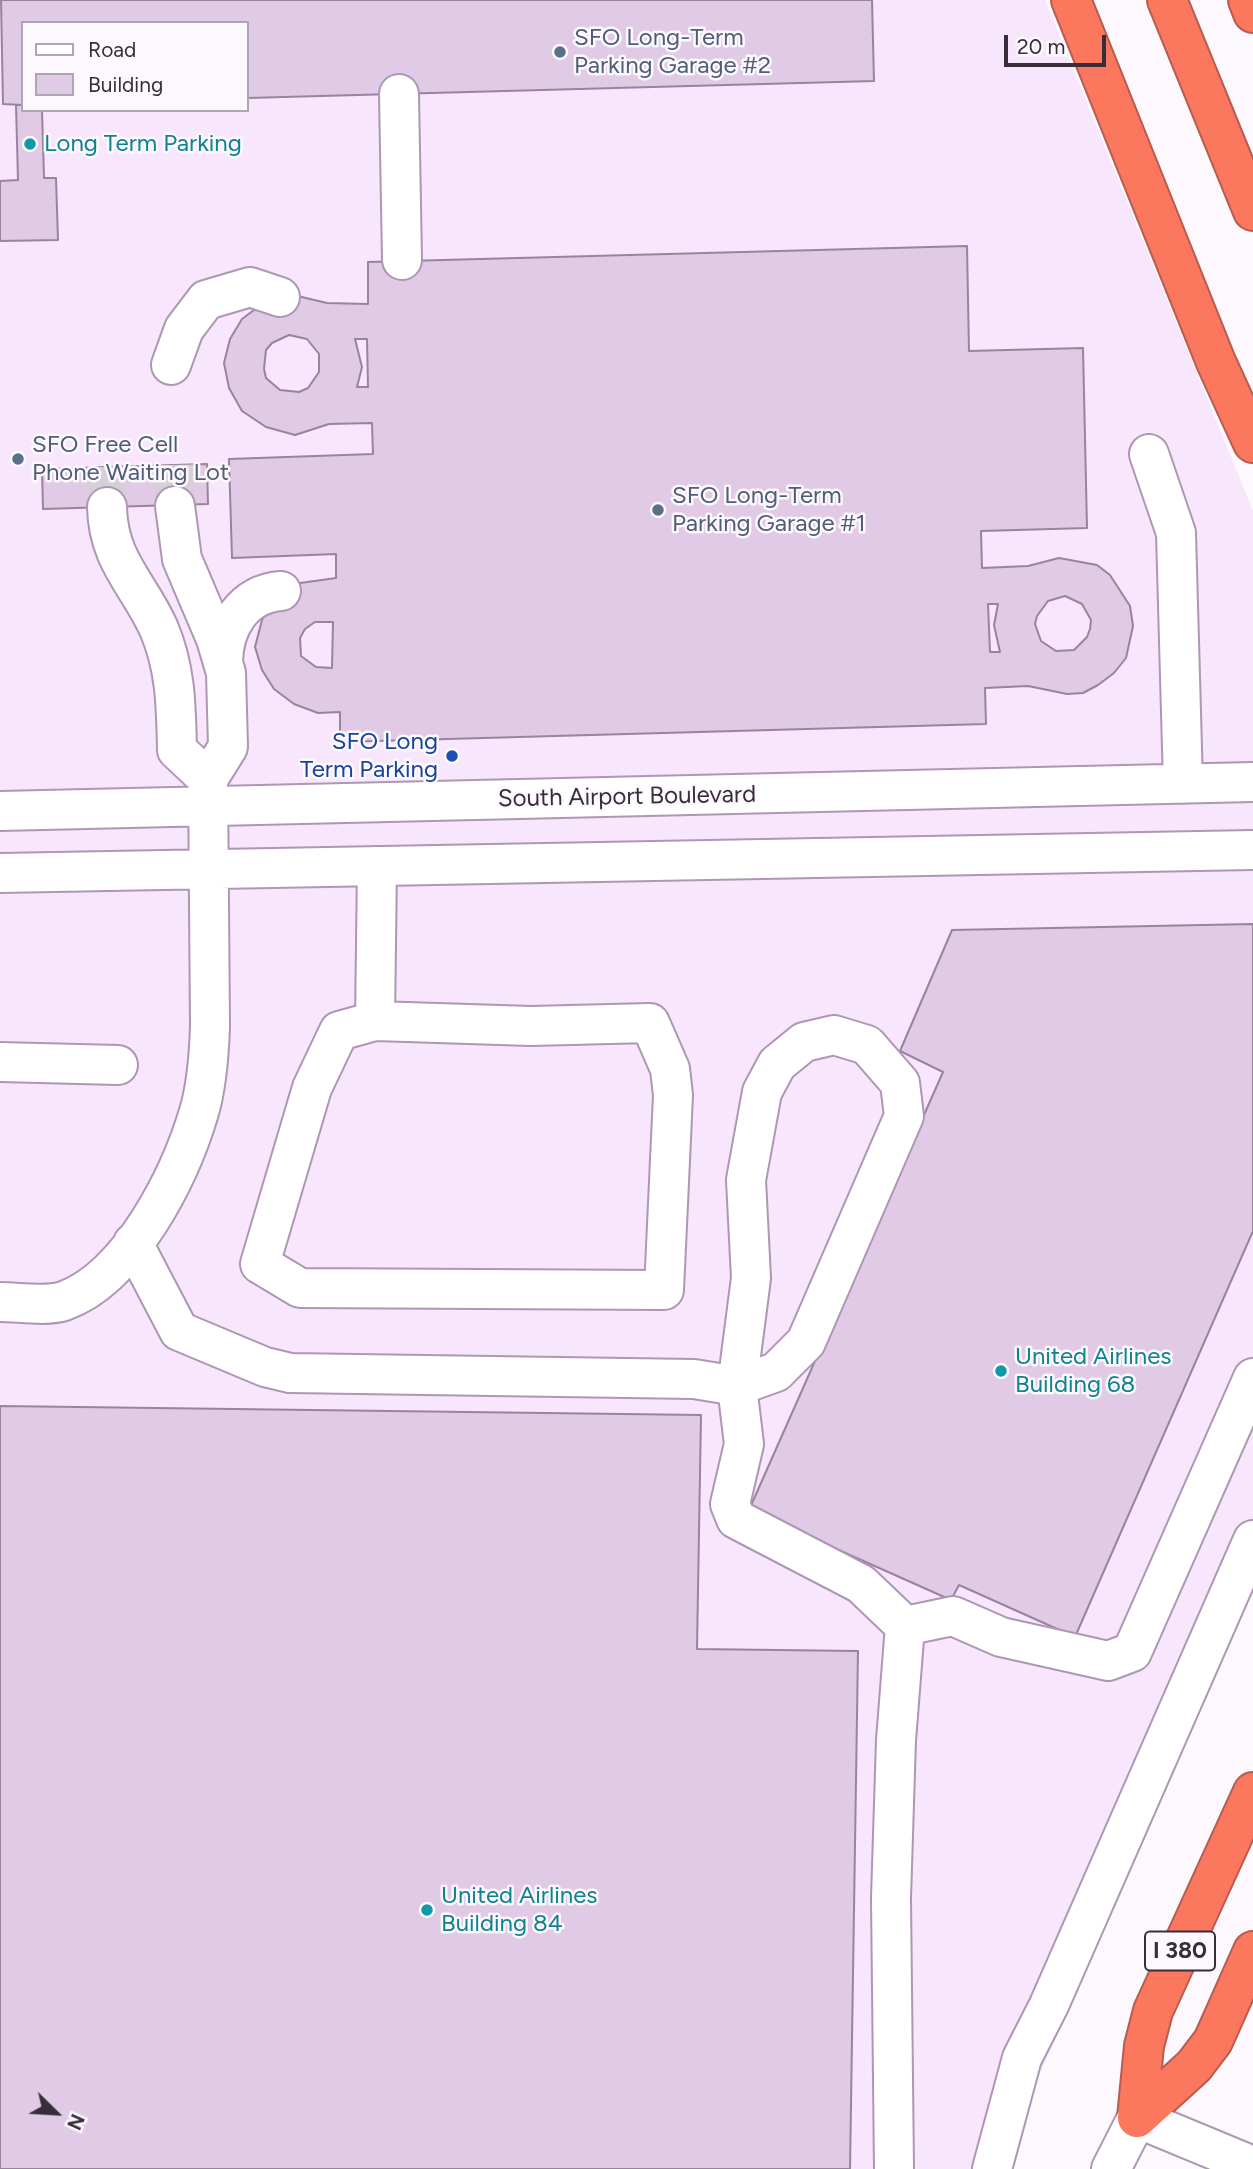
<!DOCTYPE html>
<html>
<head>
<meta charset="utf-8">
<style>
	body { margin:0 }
	#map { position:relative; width:1253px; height:2169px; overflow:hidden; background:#fcf8fe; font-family:Figtree,sans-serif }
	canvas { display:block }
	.legend { position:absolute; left:21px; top:21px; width:228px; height:91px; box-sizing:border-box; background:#fcf8fe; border:2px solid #ada7b0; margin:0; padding:9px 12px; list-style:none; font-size:21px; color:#372e3a }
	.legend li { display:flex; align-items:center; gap:14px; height:35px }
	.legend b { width:35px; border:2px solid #ada7b0 }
	.north { position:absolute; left:21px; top:2078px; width:70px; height:70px; -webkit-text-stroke:5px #fcf8fe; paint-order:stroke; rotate:114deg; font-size:19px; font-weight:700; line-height:28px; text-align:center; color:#372e3a }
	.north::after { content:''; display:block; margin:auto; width:24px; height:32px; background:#372e3a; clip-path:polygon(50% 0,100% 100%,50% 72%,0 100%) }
	.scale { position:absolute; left:1004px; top:35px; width:102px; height:32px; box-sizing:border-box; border:4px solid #372e3a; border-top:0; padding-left:9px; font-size:21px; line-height:24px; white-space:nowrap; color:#372e3a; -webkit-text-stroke:5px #fcf8fe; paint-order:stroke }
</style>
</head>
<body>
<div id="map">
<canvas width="1253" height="2169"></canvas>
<ul class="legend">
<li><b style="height:9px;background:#fff"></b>Road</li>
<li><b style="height:19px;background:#e0cae6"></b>Building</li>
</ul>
<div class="north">N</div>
<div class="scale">20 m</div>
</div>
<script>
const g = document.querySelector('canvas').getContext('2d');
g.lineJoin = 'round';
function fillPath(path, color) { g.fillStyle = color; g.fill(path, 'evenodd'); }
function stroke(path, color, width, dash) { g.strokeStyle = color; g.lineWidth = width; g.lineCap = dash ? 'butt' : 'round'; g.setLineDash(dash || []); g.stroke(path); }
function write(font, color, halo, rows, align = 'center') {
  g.font = font + ' Figtree,sans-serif'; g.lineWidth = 5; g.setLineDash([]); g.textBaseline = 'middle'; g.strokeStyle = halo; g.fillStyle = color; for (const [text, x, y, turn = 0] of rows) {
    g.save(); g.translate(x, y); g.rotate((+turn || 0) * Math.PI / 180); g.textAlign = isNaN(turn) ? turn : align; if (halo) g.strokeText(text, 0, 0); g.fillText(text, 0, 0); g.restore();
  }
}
const built = new Path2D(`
	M0 0H1045L1253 511V1591L998 2169H0ZM23 23H247V110H23Z`);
const building = new Path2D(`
	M1 0H872L874 81 247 98V23H23V105L3 104Z
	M16 105H23V110H42L44 178H56L58 240 0 241V181L18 180Z
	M967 246 969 351 1083 348 1087 528 981 531 982 568 1028 566 1059 558 1097 565 1110 575 1130 606 1133 626 1126 658 1114 673 1098 685 1083 693 1067 694 1028 686 985 688 986 724 340 742V712L318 713 294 704 274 689 262 670 255 647 262 620 273 600 293 584 336 578V554L232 558 229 459 373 454 372 423 329 424 295 435 266 427 242 411 229 388 224 363 230 339 242 319 262 304 289 294 327 303 368 304V262ZM289 335 307 339 319 354V372L308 388 299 392 280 390 266 378 264 369 266 350 272 343ZM355 339H367L368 387H357L362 367ZM1065 596 1082 604 1091 620 1090 629 1087 637 1074 650 1056 651 1041 641 1035 624 1037 616 1048 601ZM988 604H998L994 625 1000 652H990ZM315 622H333L332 668 316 667 301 656 300 638 305 629Z
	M207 464 208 504 43 509 42 469Z
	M1253 924V1231L1075 1637 959 1585 951 1600 749 1510 943 1072 900 1051 952 930Z
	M0 1406 701 1415 697 1649 858 1651 850 2169H0Z`);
const minorTunnel = new Path2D(`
	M174 465 175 506
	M106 467 107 507`);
const minor = new Path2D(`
	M399 94 402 260
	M171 365 184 329 206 300 250 287 280 297
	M1149 454 1176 533 1183 784
	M107 507C108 561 139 584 159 629 176 669 176 707 177 750L208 779
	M223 661C224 626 243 594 281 591
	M0 811 1253 782
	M0 873 1253 850
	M375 1021 531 1026 650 1023 670 1069 673 1095 664 1290 300 1288 260 1264 312 1088 339 1031Z
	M375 1021 377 866
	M0 1062 118 1065
	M133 1243 179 1331 265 1367 290 1373 694 1379 737 1386 776 1372 806 1342 904 1116 900 1083 867 1045 834 1035 804 1042 777 1064 762 1092 746 1180 751 1278 737 1386 744 1444 730 1504 736 1519 861 1584 905 1626
	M0 1302C19 1302 46 1307 64 1301 130 1277 180 1176 199 1112 207 1085 209 1055 210 1027L208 779 228 747 226 673 216 639 182 559 175 506
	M905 1626 953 1616 1001 1637 1108 1661 1132 1652 1253 1378
	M894 2169 891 1898 896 1740 905 1626
	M992 2169 1022 2058 1049 2005 1253 1540
	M1111 2169 1137 2118 1253 2166`);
const highway = new Path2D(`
	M1071 0 1216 362 1253 443
	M1167 0 1253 211
	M1248 0 1253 13
	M1137 2118 1144 2046 1153 2011 1253 1792
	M1137 2118 1194 2066 1213 2041 1253 1951`);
const markers = [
	[560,52,7,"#5c6f8a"],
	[30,144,7,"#0f9aa8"],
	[18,459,7,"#5c6f8a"],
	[658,510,7,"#5c6f8a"],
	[452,756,7,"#1a4fb4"],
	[1001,1371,7,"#0f9aa8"],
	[427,1910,7,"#0f9aa8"]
];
const shields = [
	[1180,1951,70]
];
const shieldNames = [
	["I 380",1180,1951]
];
const serviceNames = [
	["SFO Long-Term",574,38],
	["Parking Garage #2",574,66],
	["SFO Free Cell",32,445],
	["Phone Waiting Lot",32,473],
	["SFO Long-Term",672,496],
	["Parking Garage #1",672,524]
];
const cultureNames = [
	["Long Term Parking",44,144],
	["United Airlines",1015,1357],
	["Building 68",1015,1385],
	["United Airlines",441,1896],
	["Building 84",441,1924]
];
const transitNames = [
	["SFO Long",438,742],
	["Term Parking",438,770]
];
const streetNames = [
	["South Airport Boulevard",627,797,-1]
];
fillPath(built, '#f8e6fc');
fillPath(building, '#e0cae6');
stroke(building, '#99839f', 2);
stroke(minorTunnel, '#d5d0d7', 38, [38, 19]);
stroke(minor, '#ad97b3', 42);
stroke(highway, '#b65d51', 42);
stroke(minor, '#fff', 38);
stroke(highway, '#fb775d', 38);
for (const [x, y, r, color] of markers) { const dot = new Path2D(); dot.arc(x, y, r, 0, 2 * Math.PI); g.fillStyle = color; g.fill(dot); stroke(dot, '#fcf8fe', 2.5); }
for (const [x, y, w] of shields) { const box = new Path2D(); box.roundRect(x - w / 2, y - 19.5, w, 39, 5); g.fillStyle = '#fcf8fe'; g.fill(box); stroke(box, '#372e3a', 2); }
write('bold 23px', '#372e3a', null, shieldNames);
write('24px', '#4e5e75', '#fcf8fe', serviceNames, 'left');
write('24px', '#0d838f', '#fcf8fe', cultureNames, 'left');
write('24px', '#164399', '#fcf8fe', transitNames, 'right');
write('24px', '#372e3a', '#fcf8fe', streetNames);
</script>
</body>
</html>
